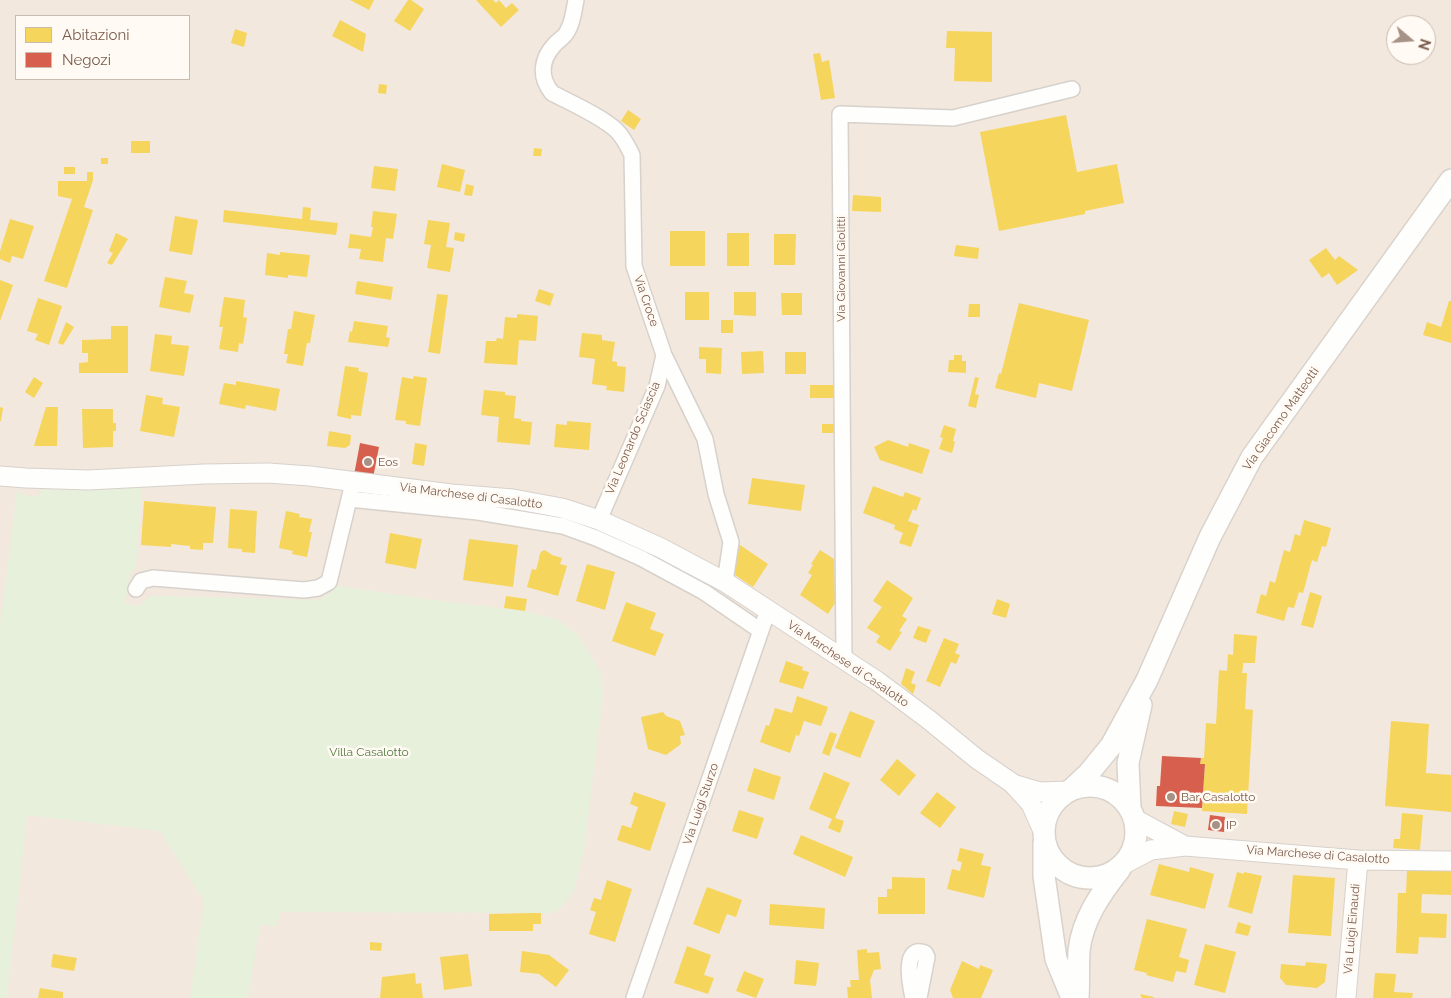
<!DOCTYPE html>
<html>
<head>
<meta charset="utf-8">
<style>
	body { margin:0 }
	#map { position:relative; width:1451px; height:998px; overflow:hidden; background:#f9f5f0; font-family:Raleway,sans-serif }
	canvas { display:block }
	.legend { position:absolute; left:15px; top:15px; width:175px; height:65px; box-sizing:border-box; background:#fffaf3; border:1px solid #cabbb1; margin:0; padding:6px 9px; list-style:none; font-size:15px; color:#7a5c4d }
	.legend li { display:flex; align-items:center; gap:10px; height:25px }
	.legend b { width:25px; border:1px solid #cabbb1 }
	.north { position:absolute; left:1386px; top:15px; width:50px; height:50px; box-sizing:border-box; background:#fffaf3; border:1px solid #cabbb1; border-radius:50%; rotate:108deg; font-size:14px; font-weight:700; line-height:20px; text-align:center; color:#7a5c4d }
	.north::after { content:''; display:block; margin:auto; width:18px; height:22px; background:#a69286; clip-path:polygon(50% 0,100% 100%,50% 72%,0 100%) }
</style>
</head>
<body>
<div id="map">
<canvas width="1451" height="998"></canvas>
<ul class="legend">
<li><b style="height:14px;background:#f6d55c"></b>Abitazioni</li>
<li><b style="height:14px;background:#d6604d"></b>Negozi</li>
</ul>
<div class="north">N</div>
</div>
<script>
const g = document.querySelector('canvas').getContext('2d');
g.lineJoin = 'round';
function fillPath(path, color) { g.fillStyle = color; g.fill(path, 'evenodd'); }
function stroke(path, color, width, dash) { g.strokeStyle = color; g.lineWidth = width; g.lineCap = dash ? 'butt' : 'round'; g.setLineDash(dash || []); g.stroke(path); }
function write(font, color, halo, rows, align = 'center') {
  g.font = font + ' Raleway,sans-serif'; g.lineWidth = 5; g.setLineDash([]); g.textBaseline = 'middle'; g.strokeStyle = halo; g.fillStyle = color; for (const [text, x, y, turn = 0] of rows) {
    g.save(); g.translate(x, y); g.rotate((+turn || 0) * Math.PI / 180); g.textAlign = isNaN(turn) ? turn : align; if (halo) g.strokeText(text, 0, 0); g.fillText(text, 0, 0); g.restore();
  }
}
const residential = new Path2D(`
	M0 0H1451V998H0ZM16 16H189V79H16ZM1396 25H1426V55H1396Z`);
const green = new Path2D(`
	M142 485 136 568 131 572 125 603 139 606 150 596H163L320 600 337 586 433 600 525 611 558 620 579 636 601 673 603 695 584 851 574 890 564 905 556 911 548 913 280 912 277 926 260 925 248 998H190L204 901 160 831 27 815 7 998H0V625L17 490 23 495 38 497 42 490Z`);
const homes = new Path2D(`
	M350 0H374L369 10Z
	M408 0H411L424 9 410 31 394 21Z
	M476 0H493L496 3 499 0 506 8 512 3 519 10 501 27Z
	M340 20 366 34 363 52 332 36Z
	M235 29 247 33 244 47 231 43Z
	M947 31 992 32V82L954 81 955 48H946Z
	M820 53 822 62 829 60 835 98 821 100 813 54Z
	M379 84 387 85 386 94 378 93Z
	M628 110 641 119 634 130 621 121Z
	M1066 115 1077 172 1117 164 1124 203 1085 211V214L999 231 980 132Z
	M131 141H150V153H131Z
	M534 148 542 149 541 156H533Z
	M101 158H108V164H101Z
	M442 164 465 170 460 192 437 187Z
	M374 166 398 169 395 191 371 188Z
	M64 167H75V174H64Z
	M87 172H93V180L84 207 93 210 67 288 44 281 72 199 58 196V181H87Z
	M466 184 474 186 472 196 464 195Z
	M853 195 881 197V212L852 211Z
	M303 207 311 208 310 220 338 223 336 235 223 222 224 210 302 219Z
	M373 211 397 214 393 239 386 238 383 262 359 259 361 249 348 248 350 234 371 237 373 227H371Z
	M175 216 198 220 192 255 169 251Z
	M10 219 34 226 23 259 12 256 10 263 0 259V251Z
	M428 220 450 223 446 247 454 248 450 272 427 268 431 245 424 244Z
	M670 231H705V266H670Z
	M455 232 465 234 464 242 454 240Z
	M116 233 128 239 112 265 107 263 113 253 109 251Z
	M727 233H749V266H727Z
	M774 234H796L795 265H774Z
	M956 245 979 248 978 259 954 256Z
	M1326 248 1335 260 1339 256 1358 270 1337 285 1329 273 1322 278 1309 260Z
	M280 252 310 255 307 277 288 275V278L265 275 267 253 280 255Z
	M165 277 187 281 184 293 194 295 190 313 159 307Z
	M0 280 13 285 0 321Z
	M357 281 393 287 391 300 355 294Z
	M539 289 554 294 550 306 535 301Z
	M685 292H709V320H685Z
	M734 292H756V316L734 315Z
	M781 293H802V315H782Z
	M437 294 448 295 440 354 428 352Z
	M224 297 245 300 243 317 247 318 243 344 239 343 238 352 219 349 223 327H219Z
	M38 298 62 306 49 345 35 340 38 334 27 331Z
	M1449 301H1451V343L1423 335 1427 322 1441 327Z
	M1019 303 1089 320 1072 391 1039 383 1036 398 995 388 999 373 1001 374Z
	M969 304H980V317H968Z
	M294 311 315 315 310 343H307L303 366 286 363 288 354H284L288 329H291Z
	M517 314 538 316 536 341 519 340 517 365 484 363 486 341H496L497 338 503 339 505 317 517 318Z
	M721 320H733V333H721Z
	M354 321 388 326 386 337 390 338 388 347 348 342 350 331 352 332Z
	M66 322 74 327 63 345 58 343Z
	M111 326H128V373H79V363L88 362V353H82V340L111 339Z
	M582 333 602 335V340L615 342 612 361 617 362V366L626 367 624 392 606 390 607 386 592 384 595 359 579 357Z
	M155 334 172 336 171 344 189 346 184 376 150 371Z
	M699 347 722 348 721 374 706 373V359H699Z
	M763 351 764 373 742 374 741 352Z
	M785 352H806V374H785Z
	M954 355H962V361H966V373L948 372 949 360H954Z
	M345 366 359 368 358 371 368 373 361 416 351 415V419L337 416Z
	M414 376 427 378 420 426 406 424V421L395 420 402 377 413 379Z
	M34 377 43 383 34 398 25 392Z
	M975 377 979 378 975 394 979 395 976 408 968 406Z
	M236 381 280 389 276 411 246 405 245 409 219 404 224 383 236 385Z
	M810 385H835V398H810Z
	M484 390 505 392V395L516 396 514 418 521 419V421L532 422 530 445 497 442 499 417 481 415Z
	M146 395 163 398 162 404 180 407 174 437 140 431Z
	M0 407 3 408 1 421H0Z
	M46 407H58L57 446H34Z
	M82 409H113V423H116V431H113V447L83 448Z
	M567 421 591 423 589 450 554 447 556 424 567 425Z
	M822 424H835V433H822Z
	M944 425 956 429 953 441 955 442 952 453 939 449 943 438 940 437Z
	M329 431 351 435 350 445 345 448 327 446Z
	M888 440 908 447 909 443 930 450 922 474 880 460 874 447Z
	M415 443 427 445 424 466 412 464Z
	M752 478 805 485 801 511 748 504Z
	M873 486 903 497 905 492 921 498 916 511 913 509 908 521 919 525 911 547 899 543 903 533 894 529 895 525 863 513Z
	M144 501 216 507 213 543H203V550L190 549V546L171 544V547L141 545Z
	M230 509 257 511 255 553 242 552V549L228 548Z
	M286 511 300 514 299 517 312 519 309 532H312L307 557 292 554 293 551 279 548Z
	M1304 520 1331 528 1326 547 1322 546 1317 562 1312 560 1303 593 1299 592 1294 608 1288 607 1284 621 1256 613 1261 594 1266 596 1270 581 1275 583 1284 550 1290 552 1295 534 1300 536Z
	M390 533 422 539 416 569 385 563Z
	M469 539 518 545 513 587 463 580Z
	M734 541 768 564 753 587 732 573Z
	M544 550 548 552 552 555 562 558 560 564 567 566 558 596 527 587 532 569 536 570 539 559V556L541 552Z
	M820 550 834 559 835 603 828 614 800 595 812 575 808 573 813 565 811 564Z
	M587 564 615 572 605 610 576 601Z
	M887 580 913 598 902 616 907 619 899 631 902 632 890 651 876 642 880 636 867 628 882 607 873 601Z
	M1310 592 1322 596 1313 628 1301 625Z
	M506 596 527 599 525 611 504 608Z
	M997 599 1010 604 1006 618 992 614Z
	M626 602 656 613 650 629 664 634 655 656 612 641Z
	M918 626 931 630 926 643 913 638Z
	M1234 634 1257 636 1255 663H1243V667L1242 673H1247L1245 709 1253 710 1247 814 1202 811 1205 764H1200L1201 758H1204L1206 723 1216 724 1219 670 1227 671 1228 654 1233 655Z
	M944 638 959 644 955 653 960 655 956 664 951 662 940 687 926 681Z
	M786 661 803 667 802 670 809 672 803 689 779 682Z
	M906 668 915 672 911 683 916 685 913 694 901 684Z
	M797 696 828 707 821 726 804 721 799 736 796 735 790 753 760 742 766 725 769 726 775 708 792 713Z
	M850 711 875 721 860 758 835 748Z
	M663 712 666 716 680 721 685 735 680 736 681 744 666 755 648 749 641 717Z
	M1391 721 1429 724 1426 773 1451 775V812L1385 806Z
	M830 732 837 734 829 756 822 753Z
	M897 759 916 775 899 796 880 780Z
	M754 768 781 777 774 800 747 791Z
	M824 772 850 783 835 818 844 821 840 833 828 828 832 819 809 809Z
	M634 792 666 803 650 851 617 840 622 825 631 828 638 807 630 804Z
	M937 792 956 807 940 828 920 813Z
	M739 810 764 818 757 839 732 831Z
	M1174 811 1188 814 1185 827 1171 824Z
	M1402 813 1423 815 1420 850 1393 848 1394 839H1400Z
	M801 835 853 857 845 877 793 854Z
	M960 848 984 854 981 865 991 867 984 898 947 889 952 869 960 871 962 862 957 861Z
	M1159 864 1189 872 1190 867 1214 874 1205 909 1150 895Z
	M1407 869 1451 870V895L1422 894 1421 913 1447 914 1446 938 1419 937 1418 954 1396 953 1398 893H1406Z
	M1237 872 1244 874V872L1262 876 1252 914 1228 907Z
	M1293 875 1335 878 1331 936 1288 933Z
	M892 877 925 878V914H878V897H887V889H892Z
	M607 880 632 889 615 942 589 934 596 912 590 910 594 898 601 900Z
	M707 887 742 900 736 917 727 914 719 934 693 924Z
	M770 904 825 908 824 929 769 925Z
	M533 913H541V924H533V931H489V914Z
	M1147 919 1187 929 1179 957 1189 960 1186 973 1176 971 1173 982 1146 975 1147 973 1134 970Z
	M1238 922 1251 926 1248 936 1235 933Z
	M370 942 382 943 381 951 370 950Z
	M1205 944 1236 952 1225 993 1194 985Z
	M687 946 711 955 704 975 714 978 708 994 674 983Z
	M867 949V953L879 952 881 969 874 970 870 980 872 998H848L847 987H851L850 980H859L857 950Z
	M522 951 549 955 569 970 556 987 539 974 520 972Z
	M53 954 77 958 74 971 51 967Z
	M468 954 472 986 444 990 440 957Z
	M796 960 819 963 816 986 794 984Z
	M962 961 979 969 980 965 993 970 981 998H953L950 990Z
	M1306 962 1327 964 1325 982 1317 988 1286 985 1280 978 1281 964 1305 966Z
	M744 971 764 979 756 998 736 991Z
	M415 973 416 984 421 983 423 998H380L382 977Z
	M1375 973 1396 974 1394 992 1413 993 1412 998H1373Z
	M40 988 63 992V998H38Z
	M1140 994 1154 997V998H1142Z`);
const shops = new Path2D(`
	M360 443 379 447 373 478 354 475Z
	M1162 756 1201 758 1200 764H1205L1202 808 1156 806 1157 786H1160Z
	M1210 815 1225 817 1224 832 1208 830Z`);
const minor = new Path2D(`
	M576 0C574 9 573 22 568 30 566 36 559 40 555 44 541 59 539 77 552 93 571 103 603 117 617 131 624 138 628 147 632 155L634 266 664 355 705 439 716 494 731 542 725 582
	M349 499 478 512 563 526 596 538 641 558 704 592 761 631
	M599 520 657 386 664 355
	M136 589 141 581 153 578 304 590 318 588 329 582 351 491
	M844 660 840 114 953 118 1072 89
	M634 998 768 610
	M913 998C911 988 901 944 925 953L927 957 919 998`);
const tertiary = new Path2D(`
	M0 476 26 478 88 480 204 474 268 473 310 476 451 494 513 499 562 508 599 520 661 548 725 582 877 681 928 719 977 759 1012 783 1031 804 1044 833
	M1013 784 1040 792 1069 791
	M1135 819 1185 846
	M1124 864 1151 850 1185 846 1358 860 1451 861
	M1346 998 1358 860`);
const secondary = new Path2D(`
	M1044 832a46 46 0 1 1 92 0a46 46 0 1 1-92 0Z
	M1072 789 1088 774 1111 746 1147 680 1210 537 1252 457 1451 180
	M1130 809 1128 763 1141 705
	M1044 843V876L1056 959 1072 998
	M1078 998C1079 983 1078 967 1079 951 1082 920 1101 893 1120 869`);
const markers = [
	[368,462,5,"#a69286"],
	[1171,797,5,"#a69286"],
	[1216,825,5,"#a69286"]
];
const streetNames = [
	["Via Giovanni Giolitti",841,269,-90],
	["Via Croce",646,301,71],
	["Via Giacomo Matteotti",1281,419,-55],
	["Via Leonardo Sciascia",633,438,-67],
	["Via Marchese di Casalotto",471,496,7],
	["Via Marchese di Casalotto",848,664,34],
	["Via Luigi Sturzo",701,804,-71],
	["Via Marchese di Casalotto",1318,855,4],
	["Via Luigi Einaudi",1352,929,-85]
];
const poiNames = [
	["Eos",378,462],
	["Bar Casalotto",1181,797],
	["IP",1226,825]
];
const parkNames = [
	["Villa Casalotto",369,752]
];
fillPath(residential, '#f2e8de');
fillPath(green, '#e7f0db');
fillPath(homes, '#f6d55c');
fillPath(shops, '#d6604d');
stroke(minor, '#d7d1cb', 18);
stroke(tertiary, '#d7d1cb', 21);
stroke(secondary, '#d9d2cb', 24);
stroke(minor, '#fefefd', 15);
stroke(tertiary, '#fefefd', 19);
stroke(secondary, '#fefefd', 21);
for (const [x, y, r, color] of markers) { const dot = new Path2D(); dot.arc(x, y, r, 0, 2 * Math.PI); g.fillStyle = color; g.fill(dot); stroke(dot, '#fffaf3', 2); }
write('12px', '#7a5c4d', '#fffaf3', streetNames);
write('12px', '#7a5c4d', '#fffaf3', poiNames, 'left');
write('12px', '#537a41', '#fffaf3', parkNames);
</script>
</body>
</html>
